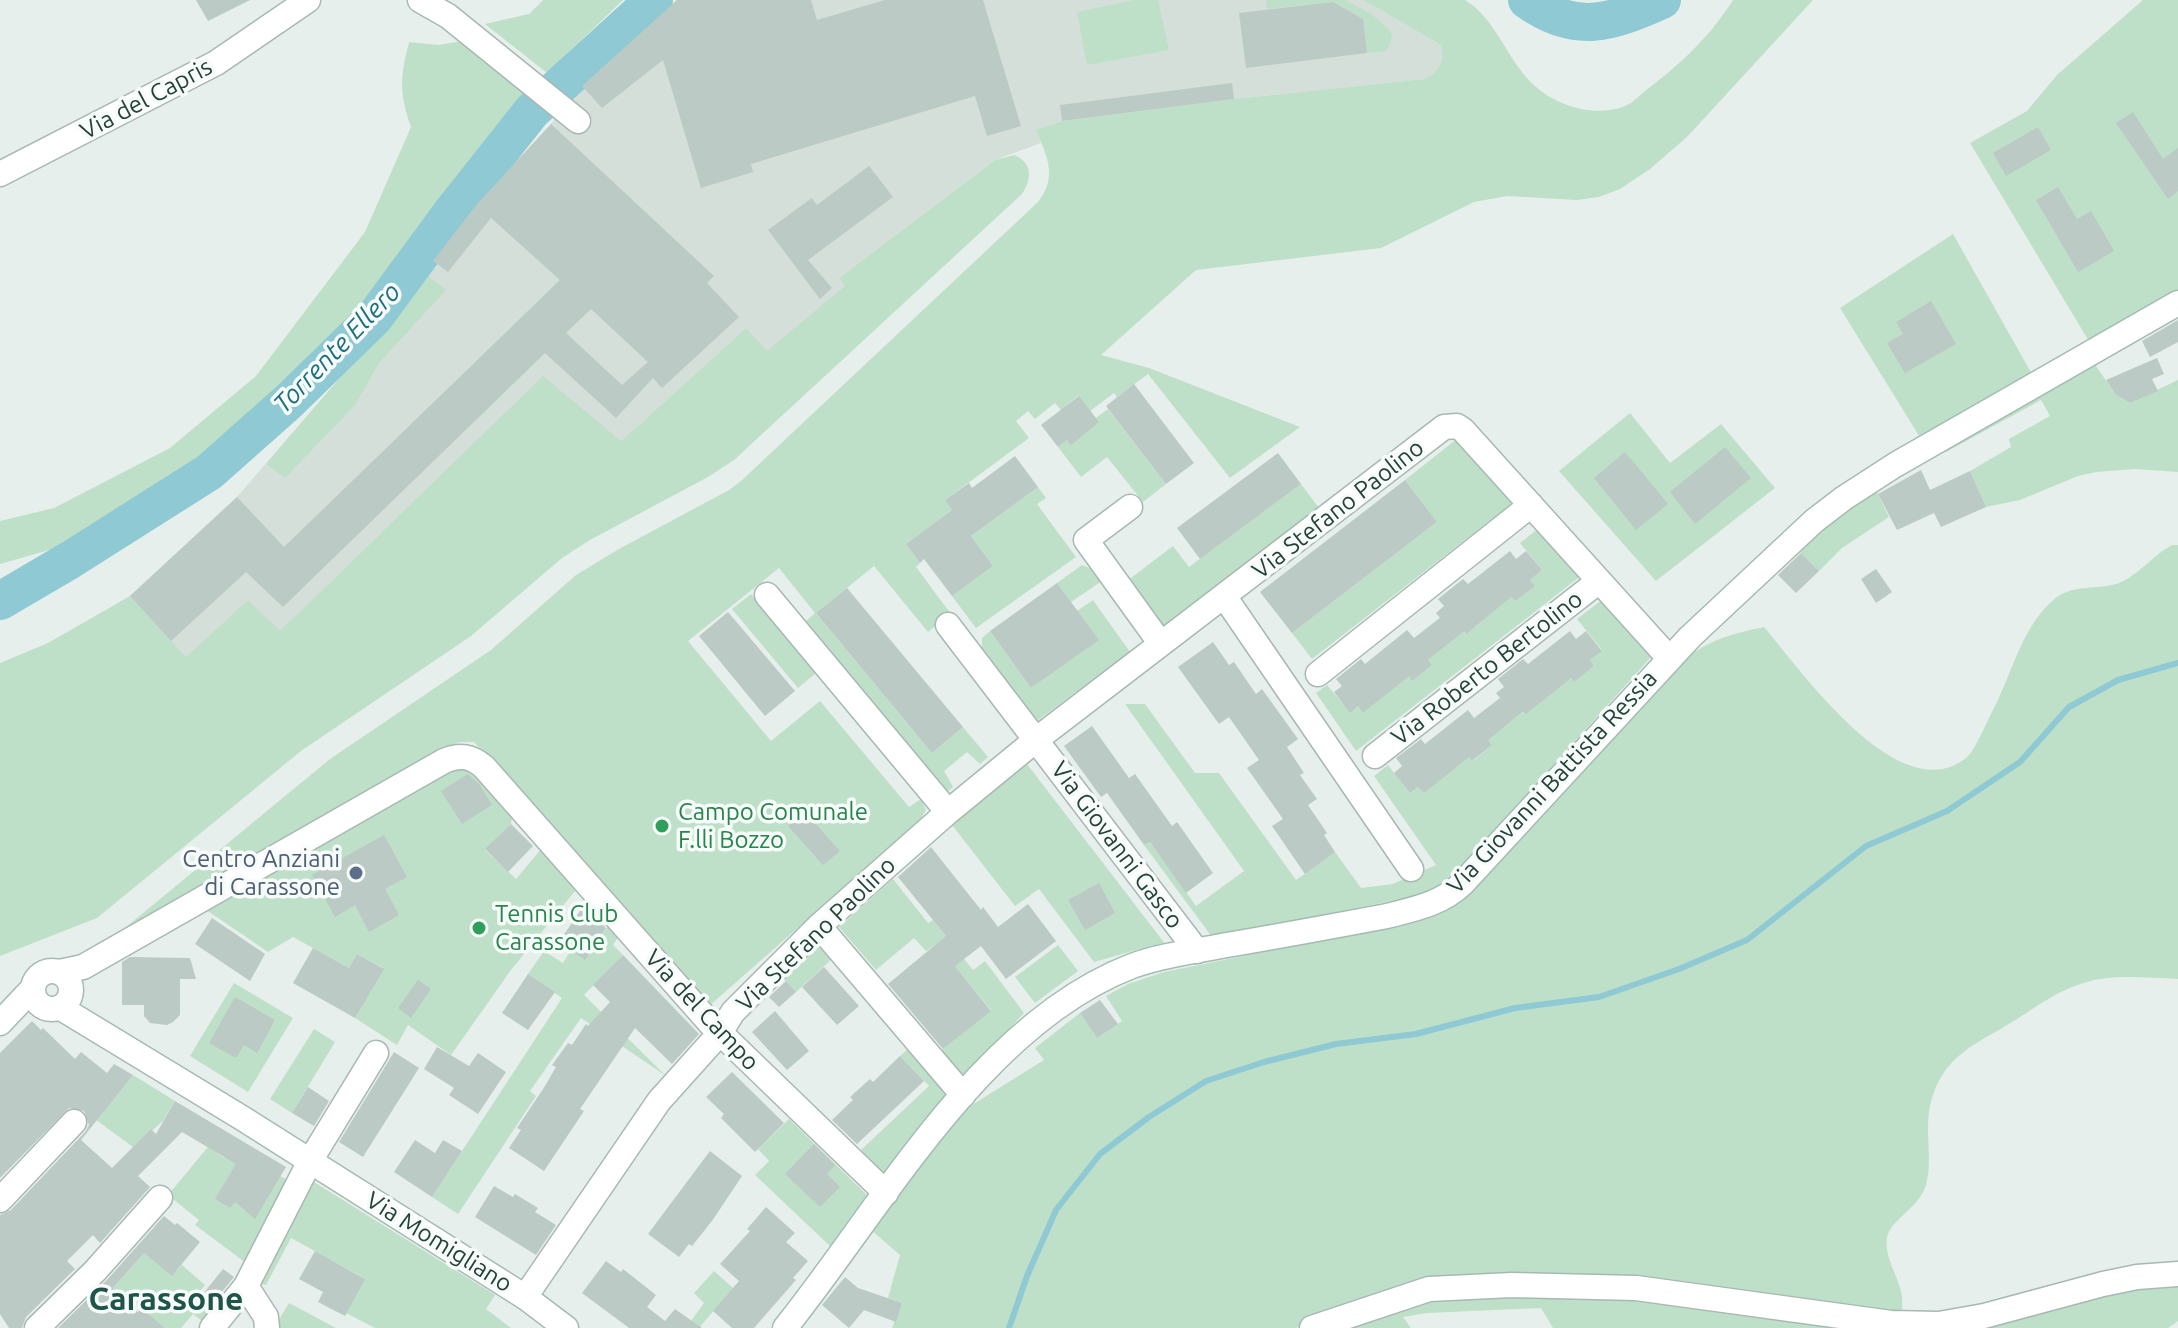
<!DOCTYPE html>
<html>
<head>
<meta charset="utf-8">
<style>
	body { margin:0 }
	canvas { display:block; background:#e6efeb }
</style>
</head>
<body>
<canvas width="2178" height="1328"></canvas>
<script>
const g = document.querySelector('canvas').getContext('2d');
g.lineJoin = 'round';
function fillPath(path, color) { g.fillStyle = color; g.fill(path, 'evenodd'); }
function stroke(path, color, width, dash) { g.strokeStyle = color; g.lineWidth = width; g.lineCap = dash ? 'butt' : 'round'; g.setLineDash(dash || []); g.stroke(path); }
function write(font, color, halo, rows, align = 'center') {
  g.font = font + ' Ubuntu,sans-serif'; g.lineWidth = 7; g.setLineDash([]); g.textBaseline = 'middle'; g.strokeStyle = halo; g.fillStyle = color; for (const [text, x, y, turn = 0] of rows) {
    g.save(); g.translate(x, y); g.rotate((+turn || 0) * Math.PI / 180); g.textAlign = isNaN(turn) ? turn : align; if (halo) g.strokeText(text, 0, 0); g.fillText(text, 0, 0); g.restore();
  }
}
const built = new Path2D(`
	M677 0H1363L1441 45 1444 59 1438 72 1426 79 1234 99 1062 121 1037 130 1041 143 995 160 839 278 846 286 767 352 746 328 621 441 380 534 280 632 248 600 186 658 130 596 237 497 362 352 477 204 551 124 574 94Z`);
const green = new Path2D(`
	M543 0H623L547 73 485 24 529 14Z
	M1134 0H1158L1169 50 1087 65 1077 12Z
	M1266 0H1345L1370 13 1388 28 1392 35 1391 43 1386 51 1367 53 1363 19 1333 2 1267 9Z
	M1363 0H1465C1496 18 1507 61 1534 85 1556 106 1595 118 1625 106 1633 103 1642 93 1649 88 1683 62 1710 36 1733 0H1813L1687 137 1650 169 1620 189 1599 197 1577 200 1507 196 1474 202 1381 248 1196 270 1101 355 1149 368 1300 427 1230 478 1148 374 1117 397 1114 393 1090 411 1078 396 1061 410 1055 403 1035 419 1028 411 1016 421 1029 438 945 500 952 510 906 544 920 563 916 567 951 614 928 632 874 566 816 613 932 753 963 727 988 757 980 764 967 752 944 771 953 787 946 793 804 623 815 613 779 568 688 641 771 741 820 701 909 807 921 799 926 810 920 820 708 1007 474 742H460L446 747 120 932 330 759 491 650 576 575 619 549 729 490 741 481 1038 202C1058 177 1047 156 1036 130L1062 121 1234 99 1425 79C1441 70 1445 62 1441 45Z
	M2143 0H2178V293L2090 343 1970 143 2027 111 2057 75Z
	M463 41 531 94 367 309 279 397 202 465 63 546 0 564V521L54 508 170 448 256 376 365 232 411 127C399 92 400 78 409 42L438 45Z
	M1014 155C1033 163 1032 179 1022 194L734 460 708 477 590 540 562 558 471 636 301 751 97 918 0 956V663L48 643 130 596 186 657 248 600 280 631 543 376 621 441 746 328 767 351 845 286 839 278 995 160Z
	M1953 234 2033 376 1921 439 1840 308Z
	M424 273 446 290 379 363 355 405 285 478 266 464 362 352Z
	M2094 363 2116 395 2130 403 2178 380V472L2135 469 2096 472 2078 476 2020 500 1986 507 1970 471 2011 447 2009 439 2050 416 2041 400 1946 452 1944 448Z
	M1108 409 1166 484 1143 502 1107 457 1081 477 1058 447 1067 440 1071 444 1085 426Z
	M1630 413 1670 463 1721 424 1775 488 1656 581 1559 471Z
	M1458 438 1515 501 1312 659 1292 633 1437 522 1405 480Z
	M1301 484 1319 508 1162 628 1127 581 1173 546 1189 567Z
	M1038 487 1046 498 1037 504 1076 557 976 628 952 596 993 566 971 536Z
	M1876 490 1889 517 1842 548 1819 571 1798 550 1839 516Z
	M1540 527 1582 575 1356 751 1316 693 1327 685 1350 712 1358 706 1363 713 1408 675 1412 680 1432 665 1428 660 1440 650 1424 630 1440 618 1460 627 1466 634 1510 596 1515 601 1534 586 1530 580 1542 570 1520 543Z
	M2172 545H2178V979C2148 978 2116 974 2087 982 2057 990 2037 1007 2012 1022 1979 1043 1947 1053 1933 1095 1922 1125 1934 1156 1926 1185 1919 1209 1891 1218 1887 1238 1884 1255 1897 1275 1901 1291 1903 1299 1902 1307 1902 1315L1564 1276 1328 1315 1296 1328H892L902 1303 888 1298 900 1255 871 1230 939 1136 967 1108 1044 1060 1035 1048 1080 1013 1097 1038 1122 1021 1106 996 1128 984 1164 972 1408 923 1449 908 1463 897 1688 657C1711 639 1735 633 1764 627 1801 670 1899 811 1966 758 1975 751 1987 721 1993 710 2012 674 2020 632 2050 603 2069 584 2088 590 2112 585 2134 581 2150 557 2172 545Z
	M1082 565 1094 570 1102 581 1071 602 1057 583Z
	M751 594 816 673 798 688 732 609Z
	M1603 599 1652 656 1464 864 1440 885 1411 897 1212 937 1144 845 1150 842 1196 906 1244 871 1125 704H1145L1195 773H1219L1296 880 1335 852 1361 888 1393 884 1436 865 1374 776 1388 765 1410 793 1418 787 1424 793 1468 755 1473 761 1492 745 1488 740 1484 710 1570 676 1575 681 1594 666 1590 660 1602 650 1577 619Z
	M1093 600 1130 652 1037 721 982 648V638L990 631 1031 688 1098 640 1077 611Z
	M1027 764 1166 945 1140 949 1094 962 1039 889 1015 906 952 825Z
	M451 767 470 768 512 817 511 824 485 850 516 879 542 848 579 886 511 970 451 1055 408 1025 397 1045 355 1018 383 968 357 954 349 968 293 937 268 952 202 907Z
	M893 879 928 923 933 920 973 970 985 961 1024 1013 964 1077 942 1050 991 1010 937 944 926 951 914 938 876 970 839 927Z
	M608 926 618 937 613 945 623 955 584 995 666 1076 581 1018 530 1091 536 1096 458 1214 432 1197 562 998 528 974 544 951 563 963 571 950 585 959Z
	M820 944 833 958 796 992 783 978Z
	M1058 945 1078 971 1035 1003 1015 977Z
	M234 983 293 1018 248 1092 190 1056Z
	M314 1029 335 1042 292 1113 270 1099Z
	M910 1047 949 1093 886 1176 861 1150 929 1086 900 1056Z
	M133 1075 175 1101 163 1121 133 1147 96 1120Z
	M789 1119 870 1198 831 1247 755 1175 769 1161 758 1149Z
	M208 1147 223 1157 255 1161 287 1180 246 1263 195 1225 199 1220 168 1195Z
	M314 1182 495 1295 486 1309 511 1328H375L346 1313 364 1278 291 1238 266 1285 262 1284Z
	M144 1253 172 1275 182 1265 205 1285 195 1297 216 1314 207 1325 193 1314 181 1328H165L113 1288Z
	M714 1271 733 1288 699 1328H686L704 1303 694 1293Z
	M2178 1281V1321L2168 1328H1973L2103 1293Z
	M1574 1292 1871 1328H1553L1541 1308 1427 1313 1403 1317 1411 1328H1329L1429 1296Z
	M289 1303 336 1328H274Z`);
const stream = new Path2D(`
	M1009 1328 1027 1276 1056 1210 1100 1154 1149 1117 1206 1081 1264 1062 1336 1044 1416 1034 1515 1008 1599 997 1679 969 1747 940 1866 846 1947 811 2020 762 2069 707 2118 680 2178 663`);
const river = new Path2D(`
	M1527 0C1576 35 1611 23 1662 0
	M0 601 70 560 209 472 289 401 374 318 452 212 532 111 654 0`);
const building = new Path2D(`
	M196 0H250L208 21Z
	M677 0H811L817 20 885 0H983L1021 126 987 136 975 96 751 164 753 172 701 188 663 60 602 108 582 86Z
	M1333 2 1363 19 1367 53 1246 68 1239 13Z
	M1232 83 1234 99 1062 121 1060 105Z
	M2133 112 2163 159 2178 148V191L2168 199 2116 123Z
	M551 124 714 276 707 283 739 317 662 388 653 378 616 418 545 353 283 607 246 572 171 641 130 596 237 497 284 547 560 280 491 218 448 272 433 261 477 204ZM591 309 648 362 622 385 566 333Z
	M2038 127 2051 150 2006 176 1993 153Z
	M869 166 893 197 808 260 832 288 820 299 768 230 812 198 817 205Z
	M2058 187 2077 219 2091 211 2114 251 2078 272 2036 200Z
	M1931 301 1956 344 1905 373 1887 343 1903 334 1896 322Z
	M2178 320V342L2150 357 2142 341Z
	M2157 358 2164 374 2152 379 2158 391 2130 403 2116 395 2106 380Z
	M1134 384 1194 463 1166 484 1106 406Z
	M1079 396 1099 422 1071 445 1067 440 1058 447 1041 425Z
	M1725 447 1751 478 1695 524 1670 492Z
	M1625 452 1668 504 1636 530 1594 478Z
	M1278 453 1301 484 1200 559 1177 528Z
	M1015 456 1038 487 971 536 993 566 952 596 924 559 920 563 906 544 952 510 945 500 969 483 972 488Z
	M1921 470 1930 490 1970 471 1986 507 1941 527 1934 513 1897 530 1878 494Z
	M1405 480 1437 522 1292 633 1260 592Z
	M1510 551 1516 559 1526 551 1542 570 1530 580 1535 586 1515 601 1511 597 1466 634 1464 631 1428 660 1432 665 1412 681 1409 676 1363 713 1358 706 1350 713 1334 692 1342 686 1336 679 1361 659 1365 664 1407 630 1414 638 1440 618 1436 613 1444 606 1438 599 1463 579 1468 584Z
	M1801 553 1819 571 1796 593 1778 575Z
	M1876 569 1892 592 1876 603 1861 579Z
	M1057 583 1099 640 1031 688 990 631Z
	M847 588 963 727 932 753 816 613Z
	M728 612 795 691 765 716 699 636Z
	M1570 631 1576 639 1586 631 1602 651 1590 660 1594 666 1574 682 1571 678 1526 714 1523 711 1488 740 1492 745 1472 761 1469 757 1424 793 1418 787 1410 793 1394 773 1402 766 1396 758 1421 739 1425 744 1468 710 1474 718 1500 698 1496 693 1504 687 1498 679 1523 659 1528 664Z
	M1213 642 1229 665 1234 662 1256 694 1262 689 1298 739 1287 747 1304 773 1300 775 1317 799 1308 805 1327 833 1324 835 1335 852 1305 874 1272 826 1283 819 1247 768 1259 760 1229 717 1219 724 1178 667Z
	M1092 726 1129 778 1135 774 1172 826 1177 822 1213 873 1186 893 1150 842 1144 845 1107 793 1101 797 1064 746Z
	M468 774 480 785 492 805 462 824 441 791Z
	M805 812 840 851 823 865 788 826Z
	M511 824 533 846 508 872 485 849Z
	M384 835 407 877 385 889 399 915 369 932 355 905 335 917 312 875Z
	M931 847 981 910 983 907 998 927 1028 904 1056 941 1006 979 981 946 955 966 991 1011 943 1049 888 984 946 936 898 877Z
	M1099 883 1115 913 1085 930 1068 900Z
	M582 908 606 928 585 960 559 942Z
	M212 918 265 954 250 981 195 944Z
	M313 948 349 968 357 954 384 969 355 1018 293 983Z
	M623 955 699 1034 672 1064 635 1028 580 1109 584 1111 544 1171 509 1148 521 1130 517 1128 545 1086 556 1067 552 1065 568 1043 572 1045 586 1024 588 1026 610 1002 593 985Z
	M130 957 190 958 196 979H180V1015L173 1022 167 1025 150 1023 144 1016V1005H122V962Z
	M824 967 859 1006 837 1025 802 987Z
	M528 974 555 992 528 1030 502 1013Z
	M418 980 431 989 411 1018 398 1008Z
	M786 981 796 992 779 1007 769 997Z
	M235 997 275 1020 257 1053 244 1045 236 1058 209 1043Z
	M1100 1000 1118 1024 1097 1038 1080 1013Z
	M775 1011 809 1051 787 1070 752 1032Z
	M32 1021 41 1030 43 1028 75 1059 81 1052 107 1073 114 1064 133 1075 81 1140 112 1168 151 1129 156 1134 175 1101 286 1167 255 1219 235 1202 230 1208 215 1199 236 1164 182 1132 138 1176 150 1187 100 1243 93 1235 67 1261 75 1269 26 1317 22 1328H9L0 1314V1215L11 1210 85 1132 89 1125 84 1111 69 1108 0 1178V1053Z
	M437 1047 469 1066 478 1053 506 1072 478 1114 449 1095 454 1088 424 1069Z
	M394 1052 419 1068 363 1157 339 1142Z
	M900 1056 924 1081 857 1144 832 1120 853 1100 850 1097 870 1079 873 1082Z
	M732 1072 784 1123 755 1152 721 1118 724 1114 706 1097Z
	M308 1087 329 1101 314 1126 292 1113Z
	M415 1140 435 1153 443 1140 462 1151 432 1197 394 1172Z
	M814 1144 835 1165 827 1174 840 1187 820 1207 785 1174Z
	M710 1151 742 1176 712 1221 692 1246 689 1244 679 1257 648 1234Z
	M494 1186 513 1197 515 1194 538 1208 535 1212 556 1225 536 1255 475 1217Z
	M766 1207 795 1233 786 1242 808 1261 793 1278 796 1280 754 1328H732L713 1311 739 1281 720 1264 750 1231 747 1229Z
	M164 1216 175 1225 177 1223 200 1242 172 1276 144 1253 113 1288 138 1312 141 1308 165 1328H58L106 1281Z
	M315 1251 365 1279 345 1316 318 1302 323 1292 299 1279Z
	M606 1261 621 1272 623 1269 656 1295 647 1307 665 1321 675 1309 702 1328H629L582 1293Z
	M223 1269 234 1277 209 1308 198 1300Z
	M845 1277 858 1288 902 1303 896 1322 864 1310 849 1328 822 1305Z`);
const street = new Path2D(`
	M420 0 448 16 578 121
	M0 174 216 63 308 0
	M1130 507 1086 540 1161 644
	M767 595 948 812
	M1224 596 1411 869
	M948 625 1197 951
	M1318 674 1531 505
	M1375 756 1599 581
	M819 926 963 1095
	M59 972 83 967 444 761C460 754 471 756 484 767L710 1023 886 1193
	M0 1200 74 1122
	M246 1286 266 1317 267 1328
	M525 1297 659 1101 720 1033 733 1012 819 926 948 812 1037 739 1444 427 1457 426 1463 430 1669 658
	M37 1328 95 1271 160 1198
	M212 1328 246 1286 310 1161 376 1053
	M1312 1328 1429 1289 1512 1285 1636 1288 1891 1323 1939 1324 1984 1316 2103 1284 2137 1277 2178 1274`);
const secondary = new Path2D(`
	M33 990a19 19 0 1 1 38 0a19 19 0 1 1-38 0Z
	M61 1008 242 1118 525 1297 566 1328
	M0 1023 33 988
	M785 1328C883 1206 981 1024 1132 966 1162 955 1196 951 1227 945 1280 936 1334 926 1387 916 1414 909 1441 904 1462 884L1690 637 1814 521 1844 498 1895 465 2178 303`);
const markers = [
	[662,826,8,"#2e9e5b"],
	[356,873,8,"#5c6f8a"],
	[479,928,8,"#2e9e5b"]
];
const streetNames = [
	["Via del Capris",146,99,-28],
	["Via Stefano Paolino",1338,509,-38],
	["Via Roberto Bertolino",1487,668,-38],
	["Via Giovanni Battista Ressia",1552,782,-47],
	["Via Giovanni Gasco",1117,845,53],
	["Via Stefano Paolino",816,934,-44],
	["Via del Campo",702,1010,47],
	["Via Momigliano",439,1242,32]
];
const leisureNames = [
	["Campo Comunale",678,812],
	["F.lli Bozzo",678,840],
	["Tennis Club",495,914],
	["Carassone",495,942]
];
const serviceNames = [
	["Centro Anziani",340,859],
	["di Carassone",340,887]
];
const waterNames = [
	["Torrente Ellero",337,348,-46]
];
const districtNames = [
	["Carassone",166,1299]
];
fillPath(built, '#d4dfda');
fillPath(green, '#bfe0c8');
stroke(stream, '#8ec9d4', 6);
stroke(river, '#8ec9d4', 38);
fillPath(building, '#bbcac4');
stroke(street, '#a8b8b2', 27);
stroke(secondary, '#a4bbb3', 27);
stroke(street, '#fff', 24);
stroke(secondary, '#fff', 24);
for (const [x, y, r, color] of markers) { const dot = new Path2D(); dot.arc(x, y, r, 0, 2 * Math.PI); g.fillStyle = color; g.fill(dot); stroke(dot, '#f7fbf9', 3); }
write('24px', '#24423a', '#f7fbf9', streetNames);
write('24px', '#27864d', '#f7fbf9', leisureNames, 'left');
write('24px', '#4e5e75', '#f7fbf9', serviceNames, 'right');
write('italic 26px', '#1c6f80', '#f7fbf9', waterNames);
write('bold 32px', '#1f5548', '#f7fbf9', districtNames);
</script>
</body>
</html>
